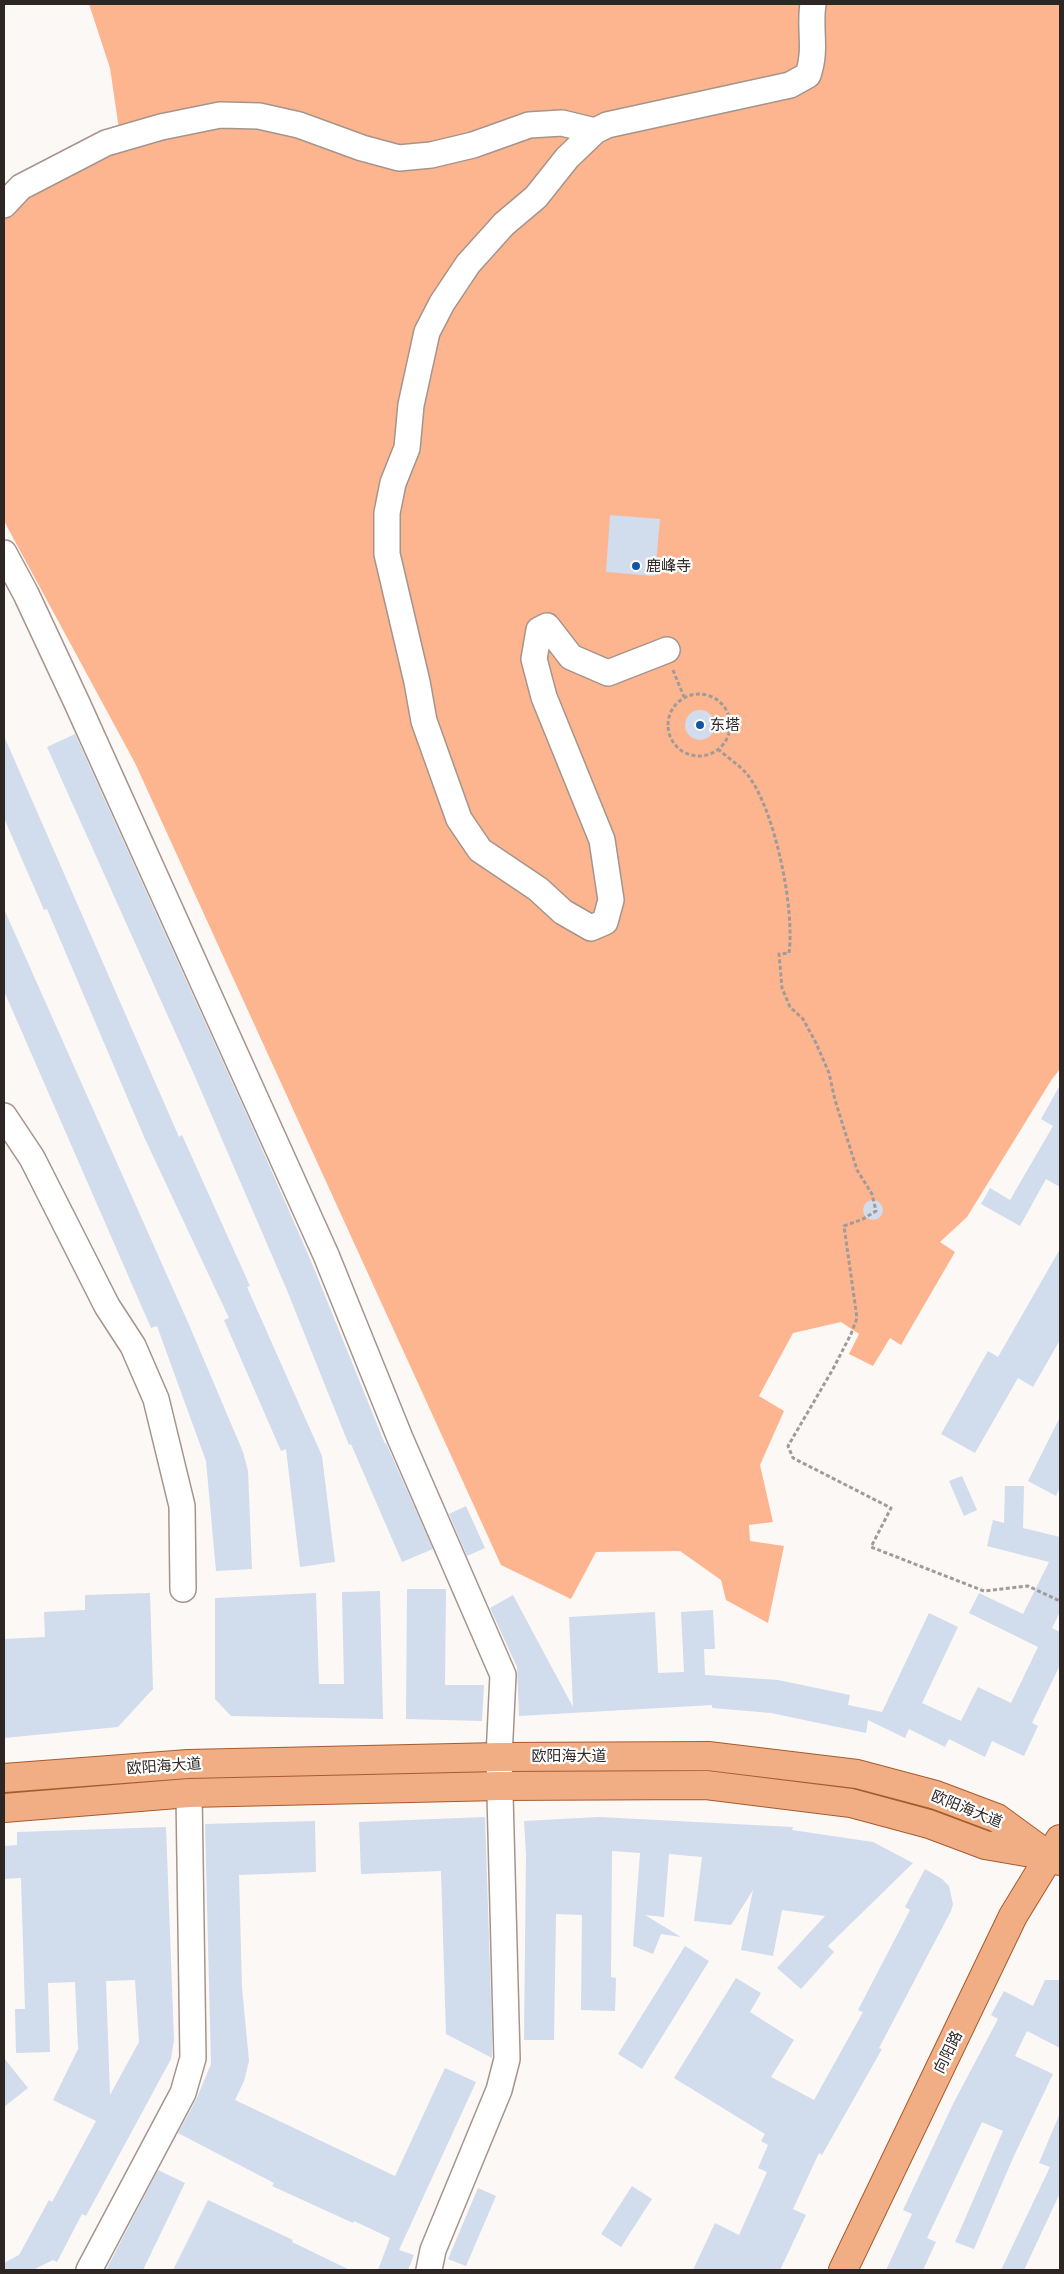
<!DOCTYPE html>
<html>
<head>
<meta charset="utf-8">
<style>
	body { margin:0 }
	#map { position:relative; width:1064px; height:2274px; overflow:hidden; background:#fcf8f6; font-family:Ubuntu,sans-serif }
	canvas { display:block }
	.frame { position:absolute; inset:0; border:5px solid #2d2623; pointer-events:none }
</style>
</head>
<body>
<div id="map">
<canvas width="1064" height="2274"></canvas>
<div class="frame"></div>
</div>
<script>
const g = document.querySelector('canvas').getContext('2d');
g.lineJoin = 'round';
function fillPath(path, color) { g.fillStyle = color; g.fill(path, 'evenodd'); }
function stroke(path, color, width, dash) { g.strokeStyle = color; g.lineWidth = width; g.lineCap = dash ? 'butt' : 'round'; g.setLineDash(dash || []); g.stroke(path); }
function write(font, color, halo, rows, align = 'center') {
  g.font = font + ' Ubuntu,"Noto Sans SC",sans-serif'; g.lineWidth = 4.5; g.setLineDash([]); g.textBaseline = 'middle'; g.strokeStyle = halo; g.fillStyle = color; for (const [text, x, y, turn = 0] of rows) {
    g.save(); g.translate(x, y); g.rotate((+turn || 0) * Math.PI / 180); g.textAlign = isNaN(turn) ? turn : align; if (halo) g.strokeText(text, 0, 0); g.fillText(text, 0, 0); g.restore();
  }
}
const forest = new Path2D(`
	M89 4H1060V1069L1052 1079 967 1217 940 1242 955 1252 901 1345 890 1338 873 1366 849 1354 859 1334 841 1322 793 1333 759 1396 784 1411 760 1465 773 1522 749 1525 750 1541 784 1546 768 1623 726 1600 721 1580 680 1551 596 1552 571 1599 501 1565 135 763 4 521V216L10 201 121 143 110 68Z`);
const building = new Path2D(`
	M610 515 660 519 655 576 606 572Z
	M685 725a15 15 0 1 1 30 0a15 15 0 1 1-30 0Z
	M75 734 254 1131 311 1261 385 1444 386 1443 433 1549 402 1562 351 1444 349 1445 286 1288 193 1072 47 747Z
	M4 736 179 1137 182 1135 250 1286 247 1287 322 1456 335 1562 300 1567 286 1449 281 1451 224 1320 229 1318 145 1139 47 909 44 910 4 818Z
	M4 909 190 1327 243 1452 248 1471 252 1569 216 1571 206 1461 157 1326 151 1328 4 991Z
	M1060 1085V1187L1046 1179 1020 1226 981 1204 990 1188 1010 1200 1053 1126 1041 1119Z
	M863 1210a10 10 0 1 1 20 0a10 10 0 1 1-20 0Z
	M1060 1249V1340L1033 1387 1018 1378 975 1453 941 1434 988 1351 998 1357Z
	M1060 1417V1487L1056 1496 1028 1481Z
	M962 1476 977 1510 964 1516 949 1481Z
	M1005 1486H1024L1023 1528 1060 1537V1612L1052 1628 1060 1632V1665L1032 1723 1038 1726 1024 1756 992 1741 985 1757 949 1739 945 1747 909 1729 905 1738 868 1720 866 1733 771 1713 712 1708V1705L519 1716 517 1667 490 1608 513 1595 573 1707 569 1617 655 1612 658 1673 684 1672 681 1612 713 1610 715 1649H704L705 1675 778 1680 850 1695 848 1705 882 1712 929 1613 958 1627 922 1703 961 1721 978 1687 1011 1703 1038 1647 969 1613 979 1593 1023 1614 1049 1562 987 1546 993 1520 1004 1523Z
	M466 1506 485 1548 467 1556 449 1514Z
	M407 1589H446L445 1685H484L482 1721 406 1719Z
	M380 1591 383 1719 231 1716 215 1699V1598L316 1593 319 1684H344L342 1592Z
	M150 1593 153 1689 118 1727 4 1738V1639L45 1637 44 1612 85 1610V1595Z
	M485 1817 492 2032V2058L446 2034 441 1871 361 1874 359 1822Z
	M599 1817 793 1827 792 1830 873 1842 913 1863 828 1946 834 1952 801 1989 777 1968 825 1916 782 1910 773 1956 741 1950 753 1890 731 1925 694 1921 702 1857 669 1854 664 1917 645 1915 681 1937 661 1934 653 1954 633 1946 640 1853 612 1851 611 1977 616 1978 615 2011 581 2010 582 1915 556 1914 554 2040H524L526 1854 524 1821Z
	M315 1821 316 1872 239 1875 242 1988 249 2061 244 2081 235 2100 395 2176 445 2068 476 2082 399 2250 414 2255 408 2270H378L390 2238 354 2221 353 2223 272 2186 274 2183 178 2133 196 2100 211 2064 205 1824Z
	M166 1827 174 2040 171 2059 86 2216 82 2214 57 2262 53 2260 33 2270H4V2263L19 2255 49 2200 52 2202 96 2121 53 2100 79 2047 78 2048 75 1982 48 1983 50 2052 16 2053 15 2009H25L21 1878 4 1879V1846L17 1845V1832ZM135 1980 139 2042 110 2095 106 1981Z
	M925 1869 942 1879 949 1886 953 1904 951 1911 879 2048 882 2049 822 2155 819 2153 793 2209 806 2215 780 2270H693L715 2223 739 2235 767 2172 758 2168 768 2145 761 2141 765 2134 674 2078 736 1978 761 1993 750 2012 794 2040 771 2077 814 2100 863 2012 858 2010 910 1910 905 1907Z
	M685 1946 709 1961 642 2069 618 2054Z
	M1045 1980H1060V2048L1027 2031 1015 2056 1053 2074 1013 2158 974 2249 955 2242 1003 2131 982 2122 927 2238 936 2242 923 2270H886L912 2214 903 2210 954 2102 998 2019 991 2015 1004 1991 1033 2006Z
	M4 2058 28 2088 4 2107Z
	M1060 2113V2193L1024 2270H1001L1050 2167 1039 2163Z
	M158 2170 185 2183 143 2270H106Z
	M632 2186 652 2199 621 2247 601 2234Z
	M478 2188 496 2196 466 2266 448 2259Z
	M208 2200 293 2240 292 2242 350 2270H173Z`);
const path = new Path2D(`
	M673 670 684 697
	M668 725a31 31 0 1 1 62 0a31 31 0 1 1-62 0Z
	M718 749C727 757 739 765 747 774 775 809 795 909 789 953L779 954 782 988 790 1007 803 1019 816 1043 829 1073 835 1100 857 1170 872 1194 876 1211 863 1219 844 1226 857 1318 851 1334 833 1369 788 1446 793 1458 891 1508 871 1547 984 1591 1028 1586 1060 1601`);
const minor = new Path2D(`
	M595 131 567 158 536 197 504 224 468 264 442 303 427 332 411 405 407 448 393 483 387 513V554L417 682 424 721 459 819 480 850 538 889 563 912 591 928 605 922 611 900 602 840 544 697 534 659 539 630 547 626 571 657 608 673 667 650
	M4 205 21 187 106 143 161 127 220 115 259 116 299 125 362 148 399 158 431 155 473 145 529 125 562 123 595 131 607 125 790 85 808 75C817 49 809 29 813 4
	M4 553 26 594 77 703 326 1255 400 1438 503 1675 499 1757 507 2059 499 2090 433 2250 429 2270
	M4 1116 32 1158 107 1306 133 1346 156 1399 182 1506 183 1589
	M89 2270 183 2093 193 2058 189 1793`);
const major = new Path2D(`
	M4 1778 188 1764 499 1757 708 1756 857 1774 936 1795 997 1818 1049 1856 1060 1861
	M4 1808 189 1793 500 1786 706 1785 851 1803 929 1824 985 1845 1043 1855
	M843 2270 1013 1916 1060 1839`);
const markers = [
	[636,566,5,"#1255a5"],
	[700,725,5,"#1255a5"]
];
const poiNames = [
	["鹿峰寺",646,566],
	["东塔",710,725]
];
const streetNames = [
	["欧阳海大道",569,1756],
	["欧阳海大道",164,1766,-4],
	["欧阳海大道",967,1809,22],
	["向阳路",948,2052,-64]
];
fillPath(forest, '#fcb58f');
fillPath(building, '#d1dcec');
stroke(minor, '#a6948b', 28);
stroke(major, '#a65b2d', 30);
stroke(path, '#a09b98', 3, [4, 2.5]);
stroke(minor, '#fff', 25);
stroke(major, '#f1ae84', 28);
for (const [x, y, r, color] of markers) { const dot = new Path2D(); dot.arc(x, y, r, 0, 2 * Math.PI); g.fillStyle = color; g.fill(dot); stroke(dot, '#fff', 2); }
write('15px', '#2d2623', '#fff', poiNames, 'left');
write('15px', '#2d2623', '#fff', streetNames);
</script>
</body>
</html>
